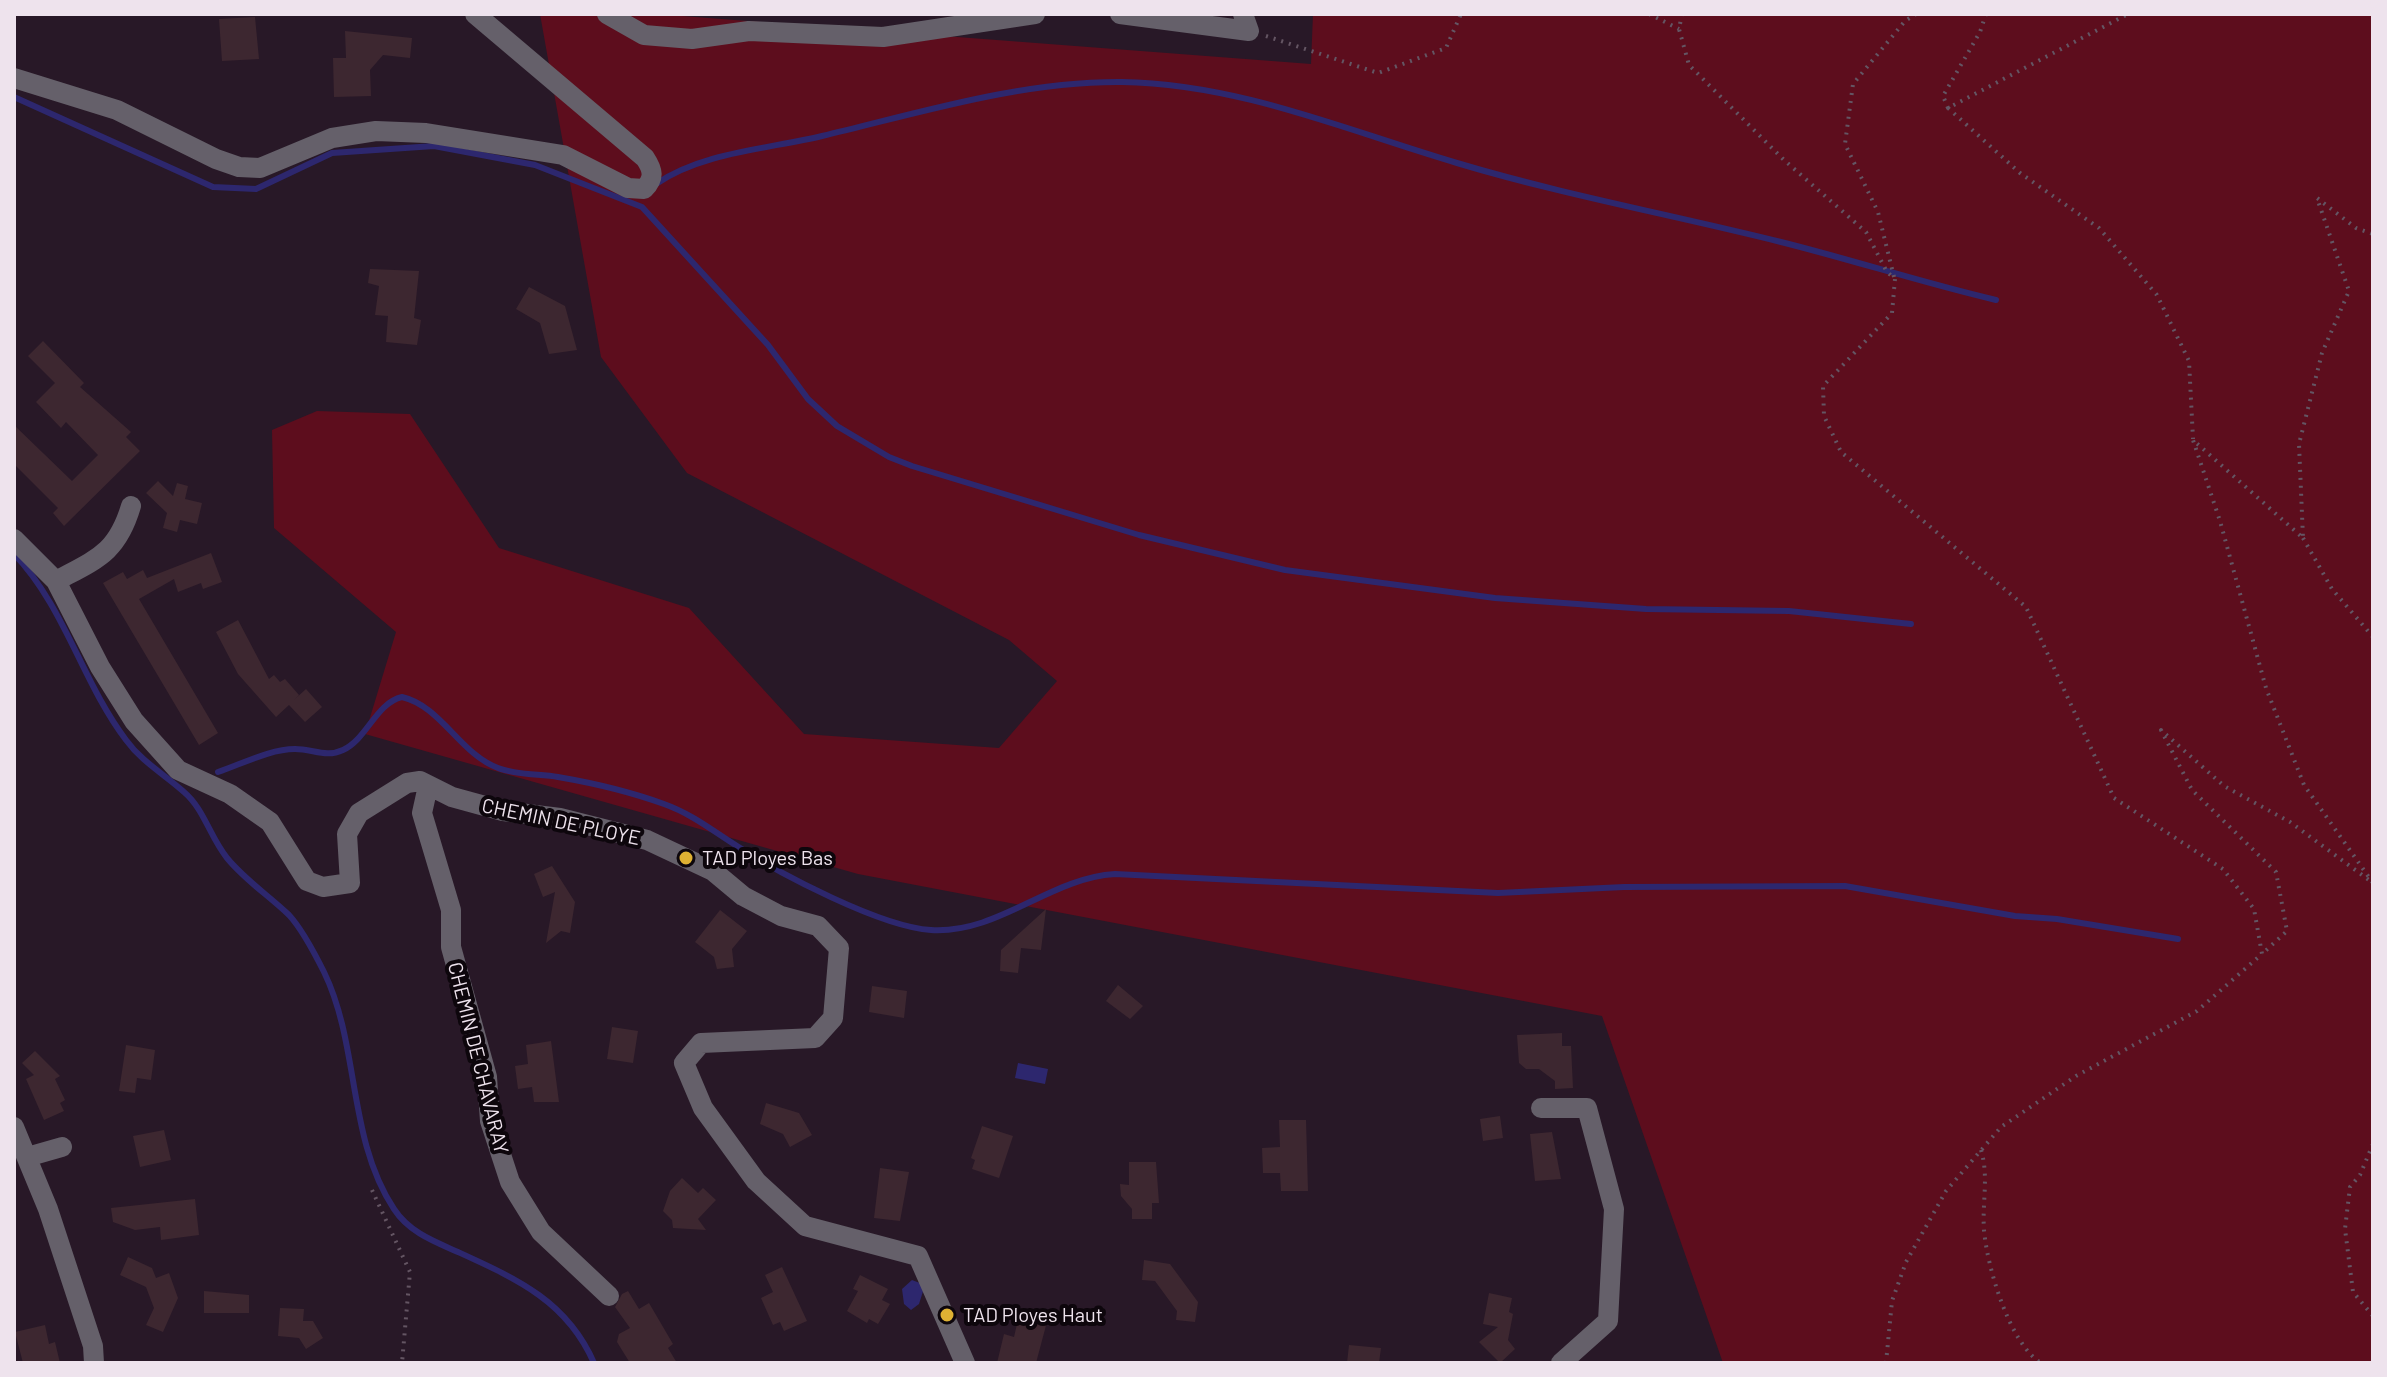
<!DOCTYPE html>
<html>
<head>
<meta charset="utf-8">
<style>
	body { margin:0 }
	#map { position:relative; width:2387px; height:1377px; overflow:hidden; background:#281827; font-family:Barlow,sans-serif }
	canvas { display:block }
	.frame { position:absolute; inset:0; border:16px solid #eee3ed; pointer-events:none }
</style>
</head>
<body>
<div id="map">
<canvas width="2387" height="1377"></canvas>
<div class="frame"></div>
</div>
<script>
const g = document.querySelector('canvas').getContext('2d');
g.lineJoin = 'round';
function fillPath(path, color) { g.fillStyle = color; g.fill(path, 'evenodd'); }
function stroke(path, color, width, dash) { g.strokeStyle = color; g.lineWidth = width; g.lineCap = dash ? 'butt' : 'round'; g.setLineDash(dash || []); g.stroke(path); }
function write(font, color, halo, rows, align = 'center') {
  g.font = font + ' Barlow,sans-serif'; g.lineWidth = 8; g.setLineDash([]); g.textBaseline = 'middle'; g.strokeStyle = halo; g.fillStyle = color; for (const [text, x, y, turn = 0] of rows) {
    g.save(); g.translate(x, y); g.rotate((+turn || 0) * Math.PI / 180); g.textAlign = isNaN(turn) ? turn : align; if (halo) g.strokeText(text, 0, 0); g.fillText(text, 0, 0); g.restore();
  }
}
const green = new Path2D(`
	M540 14H656L1311 64 1313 14H2373V1363H1723L1602 1016 858 874 365 734 396 632 274 528 272 430 317 411 410 414 499 548 689 608 804 734 999 748 1057 681 1009 640 687 473 601 357Z`);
const water = new Path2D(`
	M1018 1063 1048 1069 1045 1084 1015 1078Z
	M912 1280 925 1285 919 1304 911 1310 904 1304 902 1289Z`);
const stream = new Path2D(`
	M14 97 213 187 256 189 332 153 434 146 535 165 642 207 768 345 808 399 837 426 889 457 912 466 1139 535 1285 570 1495 598 1646 609 1789 611 1911 624
	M656 184C703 152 768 149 822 136 919 113 1021 81 1122 82 1240 84 1345 130 1457 163 1564 195 1673 215 1781 242 1853 260 1923 283 1996 300
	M14 554C65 607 82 682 126 740 142 762 164 774 184 792 204 809 210 837 227 858 245 880 268 895 289 915 302 929 315 954 324 972 360 1046 347 1138 394 1209 409 1232 433 1241 458 1252 517 1279 567 1301 594 1363
	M218 772C242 764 270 749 295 749 313 749 326 758 343 750 367 739 376 703 402 697 441 706 460 754 498 768 516 775 539 774 558 777 593 783 631 792 664 804 692 814 713 831 737 846 780 874 881 927 931 930 999 934 1049 878 1115 874L1498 893 1624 887 1845 886 2015 916 2057 919 2178 939`);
const building = new Path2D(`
	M255 17 259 59 222 61 219 19Z
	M345 31 412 38 410 58 383 55 370 70 371 96 334 97 333 58H346Z
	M370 269 419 271 414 318 421 320 417 345 386 342 388 316 375 315 379 286 368 283Z
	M529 287 565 306 577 350 549 354 540 323 516 309Z
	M43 341 84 383 80 387 131 432 126 437 140 451 64 526 53 513 58 508 14 464V425L72 481 98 455 66 422 61 428 36 402 55 383 28 356Z
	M158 481 173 496 177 483 188 486 185 499 202 503 197 524 180 520 177 532 163 528 167 513 146 493Z
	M211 553 222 582 203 589 201 583 178 592 174 579 139 599 218 733 199 745 103 583 123 572 127 579 143 570 147 578Z
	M238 620 269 679 274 675 280 682 285 679 299 695 294 700 306 689 322 707 305 722 289 705 276 717 238 674 216 632Z
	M552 866 575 902 570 933 561 931 546 943 555 892 543 897 534 874Z
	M1046 909 1041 950 1021 948 1018 973 1000 971 1001 950Z
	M720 910 747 931 732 949 734 967 717 969 714 957 695 942Z
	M1118 985 1143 1006 1130 1019 1106 1001Z
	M872 986 907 991 904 1018 869 1012Z
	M612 1027 638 1031 633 1063 607 1059Z
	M1562 1033V1046H1571L1573 1088 1555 1089V1081L1539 1069H1526L1519 1063 1517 1035Z
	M551 1041 559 1102H534L532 1087 518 1089 515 1066 528 1064 526 1045Z
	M126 1045 155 1050 151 1080 137 1078 135 1093 119 1091Z
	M35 1051 60 1076 55 1079 65 1100 60 1103 64 1111 44 1120 26 1079 34 1075 22 1063Z
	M766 1103 799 1113 812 1135 790 1147 783 1134 760 1124Z
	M1500 1116 1503 1138 1483 1141 1480 1119Z
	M1279 1120H1306L1308 1191H1281L1280 1173H1263L1262 1148 1280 1147Z
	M982 1126 1013 1136 999 1178 972 1169 975 1160 971 1158Z
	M164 1130 171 1160 140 1167 133 1136Z
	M1552 1132 1561 1179 1535 1181 1530 1134Z
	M1129 1162H1156L1159 1203H1152V1219H1132V1209L1121 1196 1120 1184 1129 1185Z
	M880 1168 909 1172 900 1221 874 1218Z
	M682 1178 698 1193 703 1188 716 1200 698 1219 706 1230 673 1228 672 1220 663 1211 670 1191Z
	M195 1199 199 1235 161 1240 160 1227 135 1230 113 1222 111 1208Z
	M128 1257 152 1268 156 1278 169 1273 178 1298 163 1332 146 1325 154 1308 146 1287 120 1275Z
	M1144 1260 1170 1264 1198 1302 1195 1322 1176 1320 1177 1311 1155 1281 1142 1280Z
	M782 1267 807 1321 784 1331 780 1322 773 1325 761 1298 773 1292 765 1275Z
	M860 1275 888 1289 882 1300 890 1304 878 1324 869 1319 867 1323 847 1311 858 1291 853 1289Z
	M204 1291 249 1295V1313H204Z
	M628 1291 639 1309 649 1303 673 1344 668 1348 677 1363H630L617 1342 619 1334 630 1328 615 1307 622 1294Z
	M1489 1293 1512 1298 1509 1312 1513 1314 1508 1340 1515 1349 1500 1363 1479 1342 1498 1327 1483 1324Z
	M280 1308 304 1309 303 1321H313L323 1338 306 1349 299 1338 278 1336Z
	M1020 1311 1048 1318 1036 1363H997L1004 1334 1014 1337Z
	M45 1325 49 1344 55 1342 60 1363H23L15 1332Z
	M1349 1345 1381 1348 1379 1363H1347Z`);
const path = new Path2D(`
	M1649 14 1679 29
	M1682 14 1679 29 1689 65 1784 160 1866 232 1887 272 1895 279 1892 313 1823 386 1824 416 1841 452 2026 607 2114 798 2223 869 2254 909 2262 954 2287 931 2276 872 2192 790 2161 730 2224 786 2290 822 2373 883 2304 785 2266 688 2220 521 2193 440 2303 538 2299 444 2322 353 2349 291 2317 198 2356 228 2373 234
	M1986 14 1980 32 1943 96 1948 108 2128 14
	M1266 36 1378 73 1446 48 1461 14
	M1948 108 2020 173 2099 228 2157 295 2189 361 2193 439
	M1894 277 1878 212 1845 144 1853 84 1905 21 1916 14
	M2303 538 2332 589 2373 637
	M2373 1144 2360 1175 2350 1187 2345 1229 2353 1292 2373 1316
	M1981 1150C1989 1176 1982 1203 1984 1230 1987 1266 2009 1343 2041 1363
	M372 1190 410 1272 402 1363
	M1886 1363 1892 1301 1906 1262 1946 1191 2001 1127 2076 1076 2197 1011 2262 954`);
const minor = new Path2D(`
	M607 14 644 35 692 39 749 31 883 37 1035 14
	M1120 14 1249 31 1243 14
	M14 78 117 110 216 159 239 167 260 168 332 138 376 131 426 133 563 155 628 188 644 189C655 178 653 170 645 158L475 14
	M14 539 56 581 100 667 134 721 178 770 230 794 270 822 307 881 323 887 350 883 347 834 359 813 407 783 420 781 452 797 503 811 560 818 647 840 713 871 743 896 781 916 818 926 839 948 833 1018 815 1038 701 1043 684 1063 703 1108 756 1181 805 1226 918 1256 965 1363
	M56 581C97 559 117 553 131 506
	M428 786 422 813 451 910V947L487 1077 490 1121 510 1182 541 1232 609 1296
	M1541 1108H1587L1614 1209 1608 1321 1561 1363
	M14 1127 48 1209 93 1346 94 1363
	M27 1157 62 1147`);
const markers = [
	[686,858,8,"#deb133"],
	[947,1315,8,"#deb133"]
];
const streetNames = [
	["CHEMIN DE PLOYE",561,822,12],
	["CHEMIN DE CHAVARAY",478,1058,76]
];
const poiNames = [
	["TAD Ployes Bas",702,858],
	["TAD Ployes Haut",963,1315]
];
fillPath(green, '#5d0d1d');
fillPath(water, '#2d276e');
stroke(stream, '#2d276e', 6);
fillPath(building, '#3d2730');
stroke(path, '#645563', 4, [2, 6]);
stroke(minor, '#65606a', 20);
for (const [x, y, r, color] of markers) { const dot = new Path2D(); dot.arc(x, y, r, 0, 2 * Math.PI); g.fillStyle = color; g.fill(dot); stroke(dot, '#0d060c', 3); }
write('20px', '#eee3ed', '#0d060c', streetNames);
write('20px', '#eee3ed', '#0d060c', poiNames, 'left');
</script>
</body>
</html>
